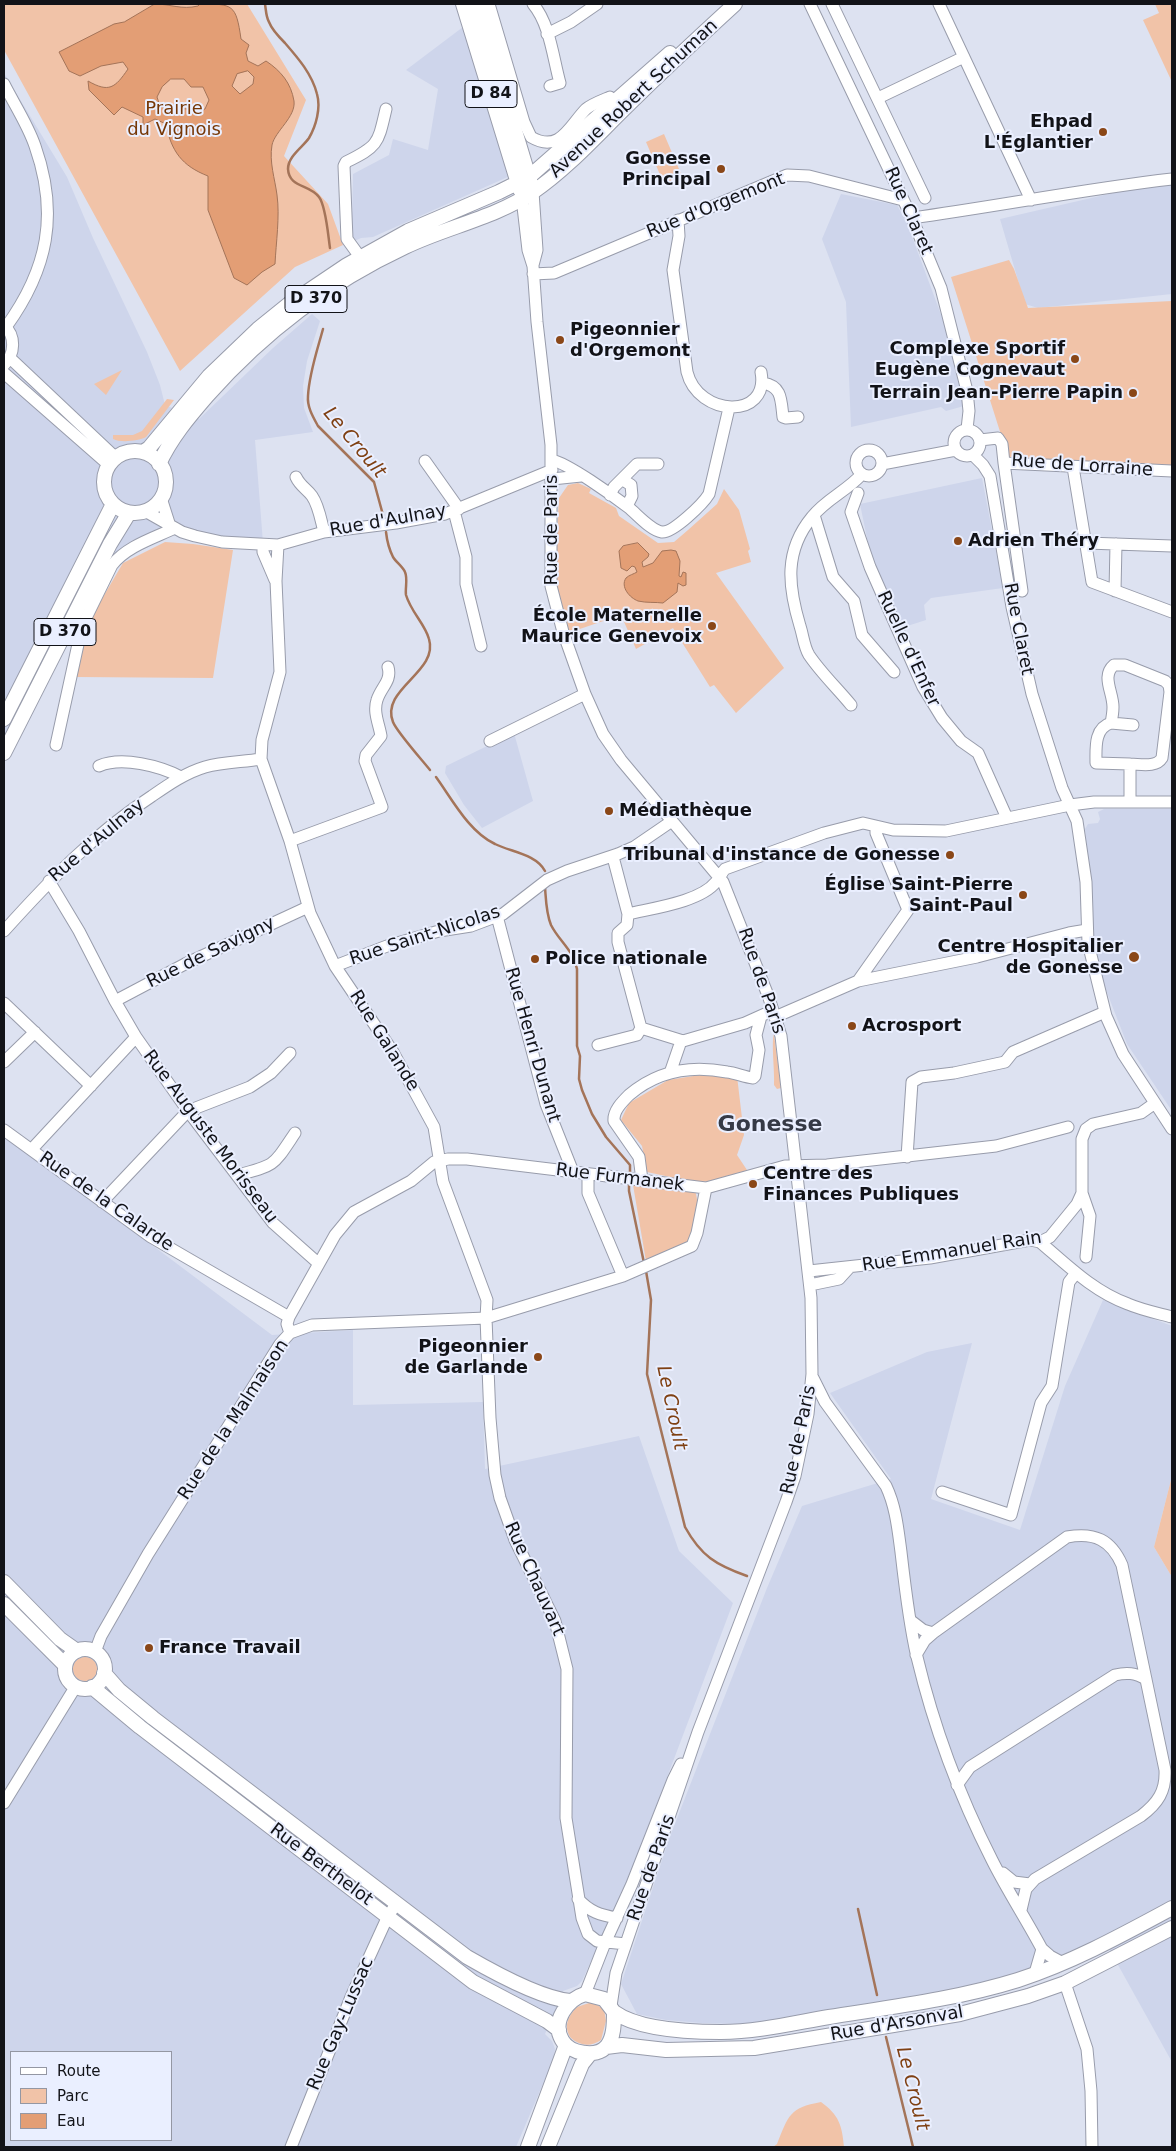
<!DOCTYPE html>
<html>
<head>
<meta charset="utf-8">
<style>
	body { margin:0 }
	#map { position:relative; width:1176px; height:2151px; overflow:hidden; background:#dde2f1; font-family:"DejaVu Sans",sans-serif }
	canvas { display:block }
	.frame { position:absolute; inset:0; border:5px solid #121318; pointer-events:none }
	.legend { position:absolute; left:10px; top:2051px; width:162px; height:90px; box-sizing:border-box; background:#eaefff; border:1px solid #9497a3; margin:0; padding:6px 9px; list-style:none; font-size:15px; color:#121318 }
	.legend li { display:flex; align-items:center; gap:10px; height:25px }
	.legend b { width:25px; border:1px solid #9497a3 }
</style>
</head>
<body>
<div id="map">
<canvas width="1176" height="2151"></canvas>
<div class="frame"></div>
<ul class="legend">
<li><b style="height:6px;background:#fff"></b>Route</li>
<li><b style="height:14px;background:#f1c3a8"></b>Parc</li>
<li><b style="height:14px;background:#e39e75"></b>Eau</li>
</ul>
</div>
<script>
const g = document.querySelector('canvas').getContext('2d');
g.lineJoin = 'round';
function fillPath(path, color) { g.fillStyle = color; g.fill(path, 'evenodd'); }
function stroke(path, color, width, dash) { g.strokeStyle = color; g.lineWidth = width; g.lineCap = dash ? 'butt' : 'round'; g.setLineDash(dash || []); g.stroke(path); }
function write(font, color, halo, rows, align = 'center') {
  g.font = font + ' "DejaVu Sans",sans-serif'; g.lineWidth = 4; g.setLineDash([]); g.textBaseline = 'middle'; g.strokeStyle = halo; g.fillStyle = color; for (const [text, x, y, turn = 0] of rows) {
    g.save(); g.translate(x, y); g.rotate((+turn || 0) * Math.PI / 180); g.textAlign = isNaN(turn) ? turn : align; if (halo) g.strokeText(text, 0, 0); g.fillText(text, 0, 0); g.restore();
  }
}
const built = new Path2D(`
	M463 27 510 176 373 237 361 238 350 243 342 229 352 225 353 174 389 155 393 139 428 150 438 89 406 70Z
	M4 73 67 177 93 238 147 352 160 385 165 405 199 419 273 348 312 314 320 321 307 361 303 386 304 408 313 432 255 440 263 543 234 546 158 529 115 553 99 546 4 742Z
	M1172 184V294L1038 308 1025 304 1000 219 1126 190Z
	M841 194 897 205 907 223 943 320 964 406 946 411 941 407 851 427 846 302 822 239Z
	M982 478 1003 588 931 598 924 605 926 620 901 628 871 558 860 504Z
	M514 733 533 801 482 828 464 805 445 773 446 766Z
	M1104 809H1172V1111L1127 1044 1099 972 1093 942V913L1085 829 1088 824 1098 823 1100 819 1098 812Z
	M4 1134 272 1335 353 1330V1405L483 1402 485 1469 639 1436 679 1551 733 1603 638 1854 612 1915 582 1981 577 1986 563 1991 545 2034 552 2041 555 2049 554 2058 516 2147H4ZM11 2052H171V2140H11Z
	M1103 1300 1172 1326V1476L1154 1547 1172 1577V2062L1103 1938 1016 1974 966 1987 777 2021 743 2024 701 2023 666 2020 637 2014 621 1984 669 1839 767 1588 802 1506 891 1479 830 1393 927 1352 972 1343 931 1499 1020 1530 1065 1386Z`);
const green = new Path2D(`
	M4 4H247L306 100 284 156 328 204 343 245 295 267 180 371 4 50Z
	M1155 4H1172V82L1143 20 1159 13Z
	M664 134 682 176 664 184 646 142Z
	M1009 260 1014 269 1028 308 1172 301V469L1009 460 951 277Z
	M122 370 106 395 94 384Z
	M167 399 174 400 146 437C138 441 121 443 113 439V435H133L142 431Z
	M578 483 591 489 589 493 616 508 619 516 658 543 674 542 688 530 717 504 724 489 739 510 750 549 748 551 751 562 716 573 784 668 736 713 714 685 710 687 673 628 636 649 621 615 568 633 557 598 556 549 559 498 568 485Z
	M165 542 193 544 233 550 213 678 76 677 90 619 123 563Z
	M774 1034 781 1088 777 1089 774 1085C775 1073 771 1041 774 1034Z
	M700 1075 737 1076 744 1135 737 1155 749 1173 698 1183 647 1172 642 1146 621 1120 629 1103 668 1080Z
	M633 1185 695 1191C701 1207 694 1228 687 1244L646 1261Z
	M1172 1476V1577L1154 1547Z
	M73 1669a12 12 0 1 1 24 0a12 12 0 1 1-24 0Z
	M592 2002 604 2009 606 2021 601 2040C591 2047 580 2046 571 2038 563 2027 568 2016 577 2007Z
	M821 2102C839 2115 842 2125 844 2147H773L777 2144C789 2115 789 2108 821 2102Z`);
const water = new Path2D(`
	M155 4C171 4 181 10 198 6L200 4C233 4 236 4 241 39L249 45 246 53 248 61 258 66 266 61C281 71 291 83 294 101 296 117 275 131 272 145 269 162 275 179 277 195 280 216 276 243 275 264L262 272 247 285 234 278 208 210V176C182 166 171 151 166 124L155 119 143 125V117L122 107 114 115 89 90 88 81C109 93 115 88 128 69L123 62 101 66 80 76 69 71 59 52 114 24 124 22ZM248 71 254 77 253 84 240 94 232 86 237 74ZM171 79H184L191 87H203L209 100 205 109 197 112C180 104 176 114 160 106L157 97 162 87Z
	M638 543 649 554 648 557 642 562 643 567 653 563 662 551 671 550 676 551 680 561 679 576 681 577 683 572 686 573V585L683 586 678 583 677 592 663 603C656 602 646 603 638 601 630 598 620 587 626 578 629 575 634 574 637 572L635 567 632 566 627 571 621 568 619 551 623 546Z`);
const stream = new Path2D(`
	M265 4C266 10 266 17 269 22 272 30 279 37 285 43 298 58 312 74 317 94 321 108 316 126 309 138 303 147 288 156 288 169 289 188 310 184 319 197 326 206 328 235 330 248
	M323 329C317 351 309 374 308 396 307 407 313 417 318 426L374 482 383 515
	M386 532C387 541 389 549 393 557 396 562 403 567 405 572 408 579 405 588 406 595 411 612 425 624 429 639 439 672 380 689 393 722 397 732 422 760 430 770
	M436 777C452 799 469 832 495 844 511 852 536 854 545 871
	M545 887C546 900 546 913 551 925 559 941 574 951 577 969V1046L580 1056 579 1079 582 1090 592 1114 606 1137 630 1165V1173
	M629 1184V1191L644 1263
	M646 1271 651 1300 647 1374 685 1527C701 1556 716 1565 747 1576
	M858 1909 877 1995
	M886 2037 913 2147`);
const minor = new Path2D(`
	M489 4 524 122 531 137C560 154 570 125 586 109 592 104 603 100 610 97
	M533 4C550 24 553 58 560 83L550 86
	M810 4 912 218 941 288 967 391 969 411 967 429
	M832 4 925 198
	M939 4 1031 200
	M547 34 571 22 597 4
	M4 84C14 104 28 125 35 146 59 214 48 269 6 327
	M878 98 964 57
	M533 192 537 250 533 265
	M522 198 528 250 533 266 537 322 551 445V586L563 632 585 694 603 734 621 760 723 882 769 998 781 1036 811 1298 812 1374 808 1414 795 1476 786 1502 698 1732 616 1973 611 2006
	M912 218C999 206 1085 189 1172 179
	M678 220 679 236 673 270 687 372C698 417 770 420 761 372
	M360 257 347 239 344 166 346 162C379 146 378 143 386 109
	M533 274 554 273 787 175 809 176 903 200
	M4 325C16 336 15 354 4 365
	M10 358 116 458
	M4 373 109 465
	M763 383C782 386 781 400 783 417L786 418 798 417
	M954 443a13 13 0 1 1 26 0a13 13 0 1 1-26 0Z
	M980 440 998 438 1002 444 1004 463 1172 471
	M856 463a13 13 0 1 1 26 0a13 13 0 1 1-26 0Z
	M973 455 983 465 990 476 1012 607 1032 694 1062 788 1077 821 1086 882 1088 943 1106 1016 1123 1054 1172 1129
	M552 460C569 464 612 495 628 507 637 514 650 530 662 532 673 533 703 504 709 494L729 408
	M425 461 459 509
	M1004 463 1022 591
	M882 464 956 450
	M1073 467 1092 582 1172 612
	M296 477C300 486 307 489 312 496 319 506 321 521 324 532
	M552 479 581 476
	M623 480 631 485 632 496 627 506
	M858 493 851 512 870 567 923 687 942 718 961 741 978 753 1007 818
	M610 495 614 487 637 464H658
	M161 498 169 523
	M145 511 182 532 195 536 222 542 278 545 324 532 396 523 445 514 552 470
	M454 511 466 557V584L481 646
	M814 515 833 577 854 601 862 635 894 672
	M1087 543 1172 546
	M278 545 276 581 280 672 262 740 261 759 290 841 310 913 335 966 393 1052 434 1127 443 1182 487 1300 486 1318 490 1418 495 1475 500 1498 515 1540 555 1621 567 1669 566 1818 582 1918 588 1934 597 1941 626 1944
	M263 546V552L275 580
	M1115 591 1116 544
	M851 705C838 689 821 673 809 655 804 647 803 635 800 626 788 586 784 551 812 517 826 499 847 491 862 474
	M1111 723 1133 725
	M490 741 585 694
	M56 745 82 626 112 565C127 546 154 538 175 528
	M99 766C122 756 160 766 181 777
	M1130 801V764L1096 763C1096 748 1094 728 1111 723 1112 718 1113 712 1113 707 1113 692 1101 676 1114 665H1125L1165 681 1169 685 1170 692 1162 758C1156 768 1140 764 1130 764
	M290 841 382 807 365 761 366 755 381 736C379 724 373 712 377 700 381 687 392 681 388 667
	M613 857 628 914 627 925 618 933V942L641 1028
	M49 881 79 931 115 1001 136 1037 188 1111 273 1223 318 1263
	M628 914C653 908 700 902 716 882 720 879 721 873 725 869L824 833 863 823 893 830 946 831 1070 805 1094 802H1172
	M497 916 546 1104 573 1172
	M4 931C49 881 95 833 152 796 168 785 185 773 205 767 223 762 243 762 261 759
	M335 966 387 946 439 931 471 926 503 914 547 880 567 871 618 854 634 847 672 821
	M858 981 908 910 876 833V826
	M115 1001 185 964 308 907
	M4 1003 91 1086
	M775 1017 858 981 977 957 1069 933 1087 930
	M641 1028 683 1041 745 1023 765 1014
	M598 1045 637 1035 641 1028
	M4 1062 35 1032
	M670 1073 681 1041
	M4 1130 151 1237 289 1317
	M32 1149 136 1037
	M907 1157 912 1082 921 1077 954 1073 1005 1062 1013 1052 1105 1012
	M588 1174V1193L623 1276
	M238 1175C276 1165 273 1166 295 1133
	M642 1180 639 1157 614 1121C613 1111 622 1102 629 1095 657 1071 691 1065 727 1072 736 1073 744 1077 753 1078L755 1076 759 1050 756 1035 761 1016
	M1082 1193 1090 1216 1086 1257
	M102 1202 188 1111 250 1087 271 1073 290 1053
	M1040 1242C1067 1265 1094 1292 1128 1304 1142 1310 1157 1313 1172 1317
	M809 1271 930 1258 1030 1240 1040 1242 1050 1237 1077 1204 1082 1193V1139L1086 1129 1093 1124 1141 1113 1155 1103
	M810 1285 839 1279 849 1268
	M290 1333 287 1324 289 1317 335 1235 354 1212 411 1181 434 1162 448 1159H467L706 1188 785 1166 827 1165 996 1146 1068 1127
	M813 1378 825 1402 886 1486C896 1507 898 1530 901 1552 905 1587 909 1623 917 1657 934 1728 959 1795 992 1860 1007 1890 1026 1919 1042 1949L1050 1956 1063 1963
	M942 1492 1011 1515 1041 1403 1052 1386 1069 1282 1076 1273
	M910 1620 923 1630 933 1633 1067 1537C1095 1532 1111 1540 1122 1565L1165 1770C1166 1791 1158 1803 1141 1816L1035 1879 1026 1889 1021 1910
	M95 1652 101 1636 148 1554 280 1344 290 1333 312 1325 486 1318 623 1276 692 1246 697 1233 706 1188
	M916 1655 925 1640 933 1633
	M957 1785 970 1767 1115 1675C1127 1672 1135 1673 1146 1679
	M4 1803 76 1686
	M1003 1873 1014 1882 1030 1884
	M578 1899C590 1912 600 1915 617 1918
	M1035 1973 1042 1949
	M1065 1983 1087 2049 1091 2091 1092 2147
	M585 1994 605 1943 632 1884 673 1780 681 1764
	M291 2147 351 1997 388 1916 397 1903`);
const major = new Path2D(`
	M463 4 520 190
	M477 4 531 184
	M104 482a31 31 0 1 1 62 0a31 31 0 1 1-62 0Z
	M143 452 149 448 209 376 258 329 289 304 347 265 408 231 499 192 529 177 670 53
	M159 464C171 438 188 418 207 396 262 334 330 282 405 247 446 227 495 218 533 192 569 167 597 135 628 105 663 70 699 37 735 4
	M4 719 113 504
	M4 753 110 544 129 513
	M4 1582 60 1639 77 1651
	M4 1604 65 1665
	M65 1669a20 20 0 1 1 40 0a20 20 0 1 1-40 0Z
	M104 1673 119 1690 153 1718 467 1957C493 1972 540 1998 570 2001
	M92 1687 140 1727 473 1982 547 2021 559 2030
	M585 1994 604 1999 614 2012C614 2023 614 2037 607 2046 596 2059 569 2053 562 2040 551 2021 568 1999 585 1994Z
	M614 2012C639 2030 690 2032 721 2032 757 2032 794 2023 829 2017 892 2007 957 1999 1018 1980 1073 1962 1122 1935 1172 1908
	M606 2047 622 2045 666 2050 754 2048 960 2014 1028 1996 1065 1983 1172 1928
	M528 2147 566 2045
	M548 2147 582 2064 590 2054`);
const markers = [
	[1103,132,5,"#8a4718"],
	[721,169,5,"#8a4718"],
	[560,340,5,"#8a4718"],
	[1075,359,5,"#8a4718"],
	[1133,393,5,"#8a4718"],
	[958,541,5,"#8a4718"],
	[712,626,5,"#8a4718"],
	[609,811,5,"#8a4718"],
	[950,855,5,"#8a4718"],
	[1023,895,5,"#8a4718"],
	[1134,957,6,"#8a4718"],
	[535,959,5,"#8a4718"],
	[852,1026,5,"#8a4718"],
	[753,1184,5,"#8a4718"],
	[538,1357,5,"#8a4718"],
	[149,1648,5,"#8a4718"]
];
const shields = [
	[491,94,52],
	[316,299,62],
	[65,632,62]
];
const shieldNames = [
	["D 84",491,94],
	["D 370",316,299],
	["D 370",65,632]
];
const streetNames = [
	["Avenue Robert Schuman",634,99,-43],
	["Rue d'Orgemont",716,206,-22],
	["Rue Claret",908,211,66],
	["Rue de Lorraine",1082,466,4],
	["Rue d'Aulnay",388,521,-10],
	["Rue de Paris",552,530,-90],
	["Rue Claret",1018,629,79],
	["Ruelle d'Enfer",908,649,65],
	["Rue d'Aulnay",97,841,-40],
	["Rue Saint-Nicolas",425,936,-18],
	["Rue de Savigny",211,953,-26],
	["Rue de Paris",761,981,71],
	["Rue Galande",384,1041,58],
	["Rue Henri Dunant",532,1045,74],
	["Rue Auguste Morisseau",210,1137,53],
	["Rue Furmanek",620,1178,7],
	["Rue de la Calarde",106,1202,35],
	["Rue Emmanuel Rain",952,1252,-9],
	["Rue de la Malmaison",234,1420,-57],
	["Rue de Paris",799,1440,-78],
	["Rue Chauvart",534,1579,66],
	["Rue Berthelot",321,1865,37],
	["Rue de Paris",652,1868,-71],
	["Rue Gay-Lussac",341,2024,-67],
	["Rue d'Arsonval",897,2024,-10]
];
const parkNames = [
	["Prairie",174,109],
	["du Vignois",174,130]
];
const poiNames = [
	["Ehpad",1093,122],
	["L'Églantier",1093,143],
	["Gonesse",711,159],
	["Principal",711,180],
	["Pigeonnier",570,330,"left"],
	["d'Orgemont",570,351,"left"],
	["Complexe Sportif",1065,349],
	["Eugène Cognevaut",1065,370],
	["Terrain Jean-Pierre Papin",1123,393],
	["Adrien Théry",968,541,"left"],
	["École Maternelle",702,616],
	["Maurice Genevoix",702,637],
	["Médiathèque",619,811,"left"],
	["Tribunal d'instance de Gonesse",940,855],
	["Église Saint-Pierre",1013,885],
	["Saint-Paul",1013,906],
	["Centre Hospitalier",1123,947],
	["de Gonesse",1123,968],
	["Police nationale",545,959,"left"],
	["Acrosport",862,1026,"left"],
	["Centre des",763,1174,"left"],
	["Finances Publiques",763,1195,"left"],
	["Pigeonnier",528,1347],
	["de Garlande",528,1368],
	["France Travail",159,1648,"left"]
];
const waterNames = [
	["Le Croult",354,443,50],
	["Le Croult",671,1408,78],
	["Le Croult",912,2089,76]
];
const districtNames = [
	["Gonesse",770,1125]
];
fillPath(built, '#ced5eb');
fillPath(green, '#f1c3a8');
fillPath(water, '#e39e75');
stroke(water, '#a47459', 1);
stroke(stream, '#a47459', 2.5);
stroke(minor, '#989cab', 13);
stroke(major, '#989cab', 16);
stroke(minor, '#fff', 11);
stroke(major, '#fff', 14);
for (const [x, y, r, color] of markers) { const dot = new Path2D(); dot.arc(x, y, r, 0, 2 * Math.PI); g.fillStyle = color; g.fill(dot); stroke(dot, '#eaefff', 2); }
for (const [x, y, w] of shields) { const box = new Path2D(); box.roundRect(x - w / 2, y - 13.5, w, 27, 4); g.fillStyle = '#eaefff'; g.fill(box); stroke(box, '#121318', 1); }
write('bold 16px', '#121318', null, shieldNames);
write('18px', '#121318', '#eaefff', streetNames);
write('18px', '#763706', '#eaefff', parkNames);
write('bold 18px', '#121318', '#eaefff', poiNames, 'right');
write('italic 19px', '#7f4013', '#eaefff', waterNames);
write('bold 22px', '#363a46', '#eaefff', districtNames);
</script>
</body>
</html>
